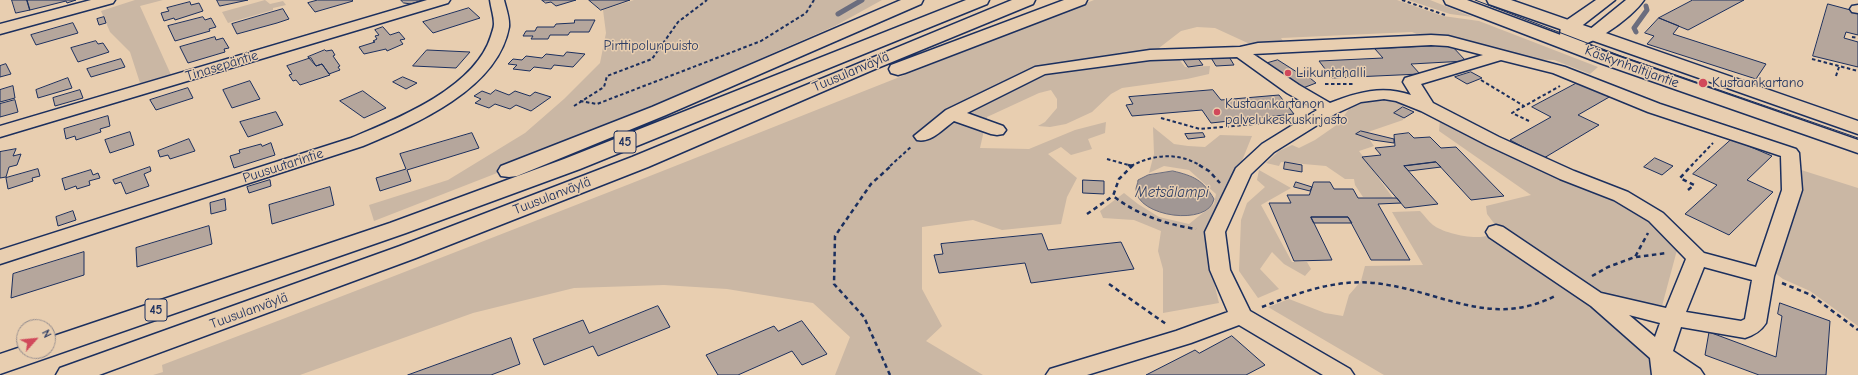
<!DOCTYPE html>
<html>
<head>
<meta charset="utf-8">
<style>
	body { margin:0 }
	#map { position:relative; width:1858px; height:375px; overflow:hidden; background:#e8ceb0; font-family:"Comic Neue",sans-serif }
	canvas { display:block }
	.north { position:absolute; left:16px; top:319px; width:40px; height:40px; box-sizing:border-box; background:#e8ceb0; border:1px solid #968e8f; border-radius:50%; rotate:63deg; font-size:11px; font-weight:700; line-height:16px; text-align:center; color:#1b2f5e }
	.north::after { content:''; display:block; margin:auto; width:14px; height:18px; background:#d1495b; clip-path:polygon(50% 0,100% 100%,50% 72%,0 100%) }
</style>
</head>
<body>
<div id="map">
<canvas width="1858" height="375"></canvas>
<div class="north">N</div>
</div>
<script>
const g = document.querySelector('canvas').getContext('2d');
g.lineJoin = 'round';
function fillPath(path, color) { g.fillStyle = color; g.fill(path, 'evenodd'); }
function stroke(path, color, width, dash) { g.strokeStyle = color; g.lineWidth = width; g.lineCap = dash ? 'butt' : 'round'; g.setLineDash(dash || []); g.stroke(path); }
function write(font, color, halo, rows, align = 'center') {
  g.font = font + ' "Comic Neue",sans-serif'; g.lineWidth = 3; g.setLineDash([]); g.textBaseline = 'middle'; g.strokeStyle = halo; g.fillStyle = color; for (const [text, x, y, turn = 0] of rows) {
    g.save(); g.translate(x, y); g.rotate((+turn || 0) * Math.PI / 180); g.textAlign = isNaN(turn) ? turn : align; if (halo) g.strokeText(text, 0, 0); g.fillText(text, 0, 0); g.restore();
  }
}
const green = new Path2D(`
	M135 0H163L140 6 172 77 141 86 130 52 110 32 101 11Z
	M265 0 270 4 283 1 286 5 273 8V10L228 23 222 12Z
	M634 0H882L835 26 773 53 668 101 551 152 374 221 369 205 448 180 525 133 564 99 600 63 606 33 603 10Z
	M1094 0H1397L1443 16 1479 21 1598 67 1590 74 1554 60 1520 59 1426 38 1412 32 1281 38 1285 44 1252 45 1215 28 1197 27 1181 31 1159 48 1179 59 1185 67 1210 66 1209 74 1187 79 1122 88 1111 94 1092 112 1066 124 1050 127 1038 126 1045 122 1057 108V99L1051 90 1039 93 987 117 980 148 1029 149 1075 130 1106 122 1105 133 1088 139 1092 149 1071 155 1061 147 1048 154 1077 178 1067 197 1061 224 1002 230 973 220 922 227V289L942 326 926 341 983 375H835L850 337 813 303 727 289 664 285 574 288 473 313 300 375H153L163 372 162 365C474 247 783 123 1094 0Z
	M1408 0H1430L1473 17 1450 14Z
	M1388 95 1402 102 1403 120 1365 133 1374 146 1359 151 1393 198 1363 197 1355 185 1354 179H1345L1326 166 1281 162 1279 166 1266 163 1279 151 1292 145 1299 148 1315 140 1338 124 1354 102Z
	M1440 120 1571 184 1638 211 1677 250 1662 306 1578 294 1652 349 1653 375H1384L1268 307 1289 299 1325 313 1343 316 1349 295 1361 281 1365 266 1423 265 1392 212 1420 211C1424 215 1428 221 1433 225 1443 233 1479 242 1490 234 1493 232 1494 228 1496 226L1487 214 1486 206 1531 195 1439 131Z
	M1153 127 1174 144 1188 146 1205 147 1220 135 1252 136 1231 188 1208 227 1214 282 1219 303 1163 313V269L1158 251 1161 231 1134 220 1103 218 1100 211 1124 193 1138 204 1159 217 1189 224 1214 204 1216 194 1189 170 1164 166 1149 173 1154 154Z
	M1798 169 1858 188V326L1810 291 1783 279 1775 273 1800 199Z
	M1259 170 1291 188 1261 205 1292 262H1307L1311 269 1305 276 1284 264 1272 252 1260 269 1279 289 1258 298 1239 271 1241 220 1247 203 1265 187 1257 180Z`);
const water = new Path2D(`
	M1173 171C1194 176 1203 180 1214 199 1209 227 1136 217 1136 189 1136 187 1138 183 1138 180L1148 175Z`);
const stream = new Path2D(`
	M838 14 862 0
	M1636 32 1634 28 1647 10 1646 6`);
const building = new Path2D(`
	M12 0H27L30 10 16 13Z
	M27 0H76L67 3 66 1 30 10Z
	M217 0H248L220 6Z
	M318 0H352L353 1 315 12 308 3Z
	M401 0H423L411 4 404 3Z
	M542 0H576L556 6 551 2 546 3Z
	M589 0H630L601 10Z
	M1693 0H1744L1688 30 1659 18Z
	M190 2 191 5 199 3 203 11 175 20 174 18 164 21 161 13 169 11 167 8Z
	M1828 4 1858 12V35L1846 32 1844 38 1858 42V67L1813 56Z
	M469 8 480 18 433 33 423 22Z
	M283 9 289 19 277 23 237 34 232 24Z
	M104 17 106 23 99 25 97 19Z
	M203 17 205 20 211 18 216 27 209 29 210 31 175 41 168 26Z
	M1659 18 1679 26 1673 34 1766 64 1756 79 1647 44 1654 36 1645 33Z
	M575 20H595L589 32H570L568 35H550L548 39H531L533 36H523L526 31H535L537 27H554L556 24 574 23Z
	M73 23 78 33 36 45 31 35Z
	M383 27 390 35 399 32 405 39 400 40 403 44 387 51 386 49 364 54 359 47 375 42 373 41 377 39 375 36 379 35 375 30Z
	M215 37 216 40 223 38 229 48 224 49 225 52 188 63 180 47Z
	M96 41 98 44 103 43 109 52 78 62 71 48Z
	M1451 45 1466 61 1411 64 1420 74 1332 78 1319 61 1383 58 1375 49Z
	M325 50 326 51 332 50 335 55 333 56 340 66 338 67 340 70 329 74 322 64 316 66 308 57Z
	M427 50 470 52 456 68 413 66Z
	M567 52 585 54 573 67 554 65 551 69 534 67 530 71 513 69 517 65 508 64 513 59 522 60 526 56 542 58 546 54 563 56Z
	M1228 55 1234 65 1216 66 1210 56Z
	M1197 57 1203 65 1188 67 1182 58Z
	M311 58 316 66 322 64 330 75 300 85 296 80 293 81 289 75 292 74 287 66Z
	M121 59 125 67 91 77 87 69Z
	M1278 60 1300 74 1304 73 1316 83 1303 88 1297 83 1293 84 1264 64Z
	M6 64 11 74 0 77V66Z
	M1471 72 1482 78 1467 84 1455 77Z
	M403 77 417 83 406 89 393 82Z
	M68 78 72 88 38 98 36 90Z
	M250 81 260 99 232 108 223 90Z
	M1579 82 1611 96 1578 115 1599 125 1544 158 1510 140 1551 117 1532 107Z
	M13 86 15 98 0 102V90Z
	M188 88 193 98 156 110 150 100Z
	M80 90 83 98 55 106 53 98Z
	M496 90 509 95 515 91 530 96 535 92 551 97 531 111 516 105 510 109 495 104 489 108 475 103 481 99 474 96 482 91 490 94Z
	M1213 90 1221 100 1279 95 1294 114 1211 123 1202 110 1132 116 1126 105 1133 104 1129 97Z
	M363 91 386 108 364 118 340 101Z
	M15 100 18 112 0 117V104Z
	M1403 107 1414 112 1404 118 1394 113Z
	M276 112 283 125 248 137 240 122Z
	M108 116 110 126 100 129 101 132 76 140 75 136 66 139 64 129Z
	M1361 131 1394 139V143L1373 140 1356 134Z
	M130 132 134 145 110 153 105 140Z
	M472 133 479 148 407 170 411 181 380 191 376 178 406 169 400 154Z
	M1203 133 1205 137 1188 139 1185 134Z
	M1409 133 1414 138 1430 137 1441 148 1456 147 1504 196 1471 200 1436 162 1404 166 1438 204 1405 208 1362 157 1381 155 1375 148 1395 146 1394 135Z
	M189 139 195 151 170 159 168 155 160 157 158 151Z
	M1732 139 1772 156 1747 180 1773 192 1729 235 1685 214 1717 185 1693 174Z
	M271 143 275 155 234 168 230 156 240 153 239 150 261 144 262 146Z
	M16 149 13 156 21 154 17 165 9 167 6 177 0 178V152Z
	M1655 158 1673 166 1662 175 1644 167Z
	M1285 162 1302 165V172L1284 169Z
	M1436 162 1441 167 1409 171 1404 166Z
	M150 167 151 171 144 174 149 186 126 194 121 182 115 184 113 180Z
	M38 169 40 176 32 178 33 181 8 189 6 178Z
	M91 170 93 175 98 173 100 178 89 181 90 185 77 189 76 186 65 190 62 179Z
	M270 180 271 186 249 193 247 187Z
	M1083 180 1104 181V194L1083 193Z
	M1296 182 1312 187 1310 191 1294 187Z
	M1314 182H1330L1334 189H1353L1358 198H1397L1401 203 1378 204 1410 260H1371L1348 217H1311L1332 260 1294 261 1269 203H1291L1287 195H1309Z
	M330 187 334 205 272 224 269 205Z
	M225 199 226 210 211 214 210 203Z
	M73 211 76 220 58 226 56 217Z
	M1311 217H1348L1352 223H1314Z
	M209 226 212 244 137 267 136 248Z
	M1042 234 1048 250 1121 242 1134 269 1031 283 1025 263 939 273 934 255 943 254 941 244Z
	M84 252V275L11 298 13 274Z
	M1780 303 1830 321 1826 375H1759L1705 355 1709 332 1776 357 1782 316 1778 314Z
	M658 306 670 327 598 356 593 346 544 365 533 339 583 320 589 333Z
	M802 321 827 354 802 365 792 351 738 375H718L706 355 774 326 778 331Z
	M1232 336 1265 365 1246 375H1146L1195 350 1199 353Z
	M511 338 520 364 491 375H408Z`);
const pathFar1 = new Path2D(`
	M1402 0 1445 15
	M1852 37 1858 38
	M1812 59 1858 71
	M1836 76 1839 67
	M1481 80 1524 106
	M1325 84H1354
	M580 101 597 104 761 41 806 13 814 0
	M574 106 604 87 607 76 652 59 678 22 707 0
	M1161 118 1200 129 1278 122
	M1529 121 1512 113 1560 86
	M1107 159 1132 166
	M890 166 912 146
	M1131 166C1154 154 1179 152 1201 166
	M1691 166 1713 143`);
const path = new Path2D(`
	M1128 165 1132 166
	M1133 165 1119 179 1113 196C1138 215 1165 224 1196 229
	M1199 165 1209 171 1220 183
	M1688 190 1694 185 1680 178 1692 165
	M1087 214 1113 196
	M1636 257 1667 253
	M1592 276 1608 267 1635 257 1648 233
	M1782 283 1811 295 1858 330
	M1109 284 1166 324
	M1262 307C1298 293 1335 279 1374 283 1441 290 1490 330 1557 295
	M890 375 864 317 834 284 835 236 871 184 892 165`);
const minor = new Path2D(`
	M91 0H115L113 3 0 34V24Z
	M427 0H450L448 3 0 137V126Z
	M490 0H504C506 8 510 19 509 27 498 89 416 124 363 146L0 264V250L351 138C397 119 475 88 491 36 492 32 494 28 494 24 494 16 491 8 490 0Z
	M1858 5V13L1852 12 1850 9 1852 6Z
	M1431 35 1448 36 1565 67 1660 104 1796 149 1799 153 1802 190 1774 276 1766 323C1761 331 1754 335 1745 338L1681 327 1673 351 1700 369 1704 375H1652L1650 358 1591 306 1489 237 1486 232 1489 227 1496 225 1503 227 1601 293 1666 308 1686 259 1649 221 1614 200 1560 179 1487 145 1421 111 1396 101 1384 99 1361 102 1335 114 1274 152 1251 174 1225 232 1230 270 1250 311 1350 369 1354 375H1323L1239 325 1191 343 1087 375H1046L1050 369 1176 331 1228 312 1210 270 1205 232 1236 168 1262 144 1317 110 1287 93 1237 57 1150 60 1045 74 967 113 1003 126 1006 130 1003 134 997 135 991 134 954 121C943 129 931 143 917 140L914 136 946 110 1035 67 1150 50 1240 47 1258 43ZM1431 45 1448 46 1483 55 1405 78 1403 82 1411 95C1383 85 1357 92 1330 103L1299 85 1253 54ZM1501 60 1553 73 1648 112 1781 156 1782 190 1756 267 1704 253 1663 213 1628 192 1574 171 1499 137 1433 103 1421 84ZM1704 267 1752 280 1745 319 1741 321 1686 312ZM1629 315 1660 323 1655 337Z`);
const major = new Path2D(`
	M1444 0H1467L1614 55 1858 140V153L1600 63 1446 4Z
	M1487 0H1511L1858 121V134L1489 4Z`);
const highway = new Path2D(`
	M901 0H923L921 4 666 115 517 176 509 177 501 176 498 171 501 166 652 107Z
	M966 0H989L987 4 580 169 406 233 0 374V354L24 346V351H48V338L390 223 564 159Z
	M1012 0H1035L1033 4 875 69 648 167 416 258 99 375H56L60 368 400 246 632 157Z
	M1064 0H1087L1085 4 905 73 898 75 891 73 889 69 891 65Z
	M1596 0H1615L1579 28 1578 34 1589 30 1626 0H1644C1632 18 1584 53 1562 48L1559 44 1561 26 1564 22Z`);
const tram = new Path2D(`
	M1475 0 1621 56 1858 138`);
const markers = [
	[1288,73,4,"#d1495b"],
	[1703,83,5,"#d1495b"],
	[1217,112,4,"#d1495b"]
];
const shields = [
	[625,142,22],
	[156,310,22]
];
const shieldNames = [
	["45",625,142],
	["45",156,310]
];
const parkNames = [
	["Pirttipolunpuisto",651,46]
];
const streetNames = [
	["Tinasepäntie",222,66,-17],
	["Käskynhaltijantie",1632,67,20],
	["Tuusulanväylä",851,72,-23],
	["Puusuutarintie",283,166,-18],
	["Tuusulanväylä",552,196,-21],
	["Tuusulanväylä",249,311,-20]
];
const poiNames = [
	["Liikuntahalli",1296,73],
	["Kustaankartano",1712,83],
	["Kustaankartanon",1225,104],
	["palvelukeskuskirjasto",1225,120]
];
const waterNames = [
	["Metsälampi",1172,193]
];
fillPath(green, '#cab7a4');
fillPath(water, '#a19794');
stroke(water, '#6b6d7e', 1);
stroke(stream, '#6b6d7e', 5);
fillPath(building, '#b5a69c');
stroke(building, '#1b2f5e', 1);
stroke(minor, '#1b2f5e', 3);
stroke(major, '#1b2f5e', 3);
stroke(highway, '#1b2f5e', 3);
stroke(pathFar1, '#1b2f5e', 2, [3.5, 2.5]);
stroke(path, '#1b2f5e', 2.5, [4.5, 3.5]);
fillPath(minor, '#e8ceb0');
fillPath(major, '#e8ceb0');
fillPath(highway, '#e8ceb0');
stroke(tram, '#1b2f5e', 1);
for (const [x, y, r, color] of markers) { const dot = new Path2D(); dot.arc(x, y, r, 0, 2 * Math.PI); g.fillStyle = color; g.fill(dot); stroke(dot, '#e8ceb0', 1.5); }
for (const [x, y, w] of shields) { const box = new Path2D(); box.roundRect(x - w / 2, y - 11, w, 22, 3); g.fillStyle = '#e8ceb0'; g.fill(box); stroke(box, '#1b2f5e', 1); }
write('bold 13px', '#1b2f5e', null, shieldNames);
write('14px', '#2c3d65', '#e8ceb0', parkNames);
write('14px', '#1b2f5e', '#e8ceb0', streetNames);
write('14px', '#1b2f5e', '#e8ceb0', poiNames, 'left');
write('italic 15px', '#2f3f66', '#e8ceb0', waterNames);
</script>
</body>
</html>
